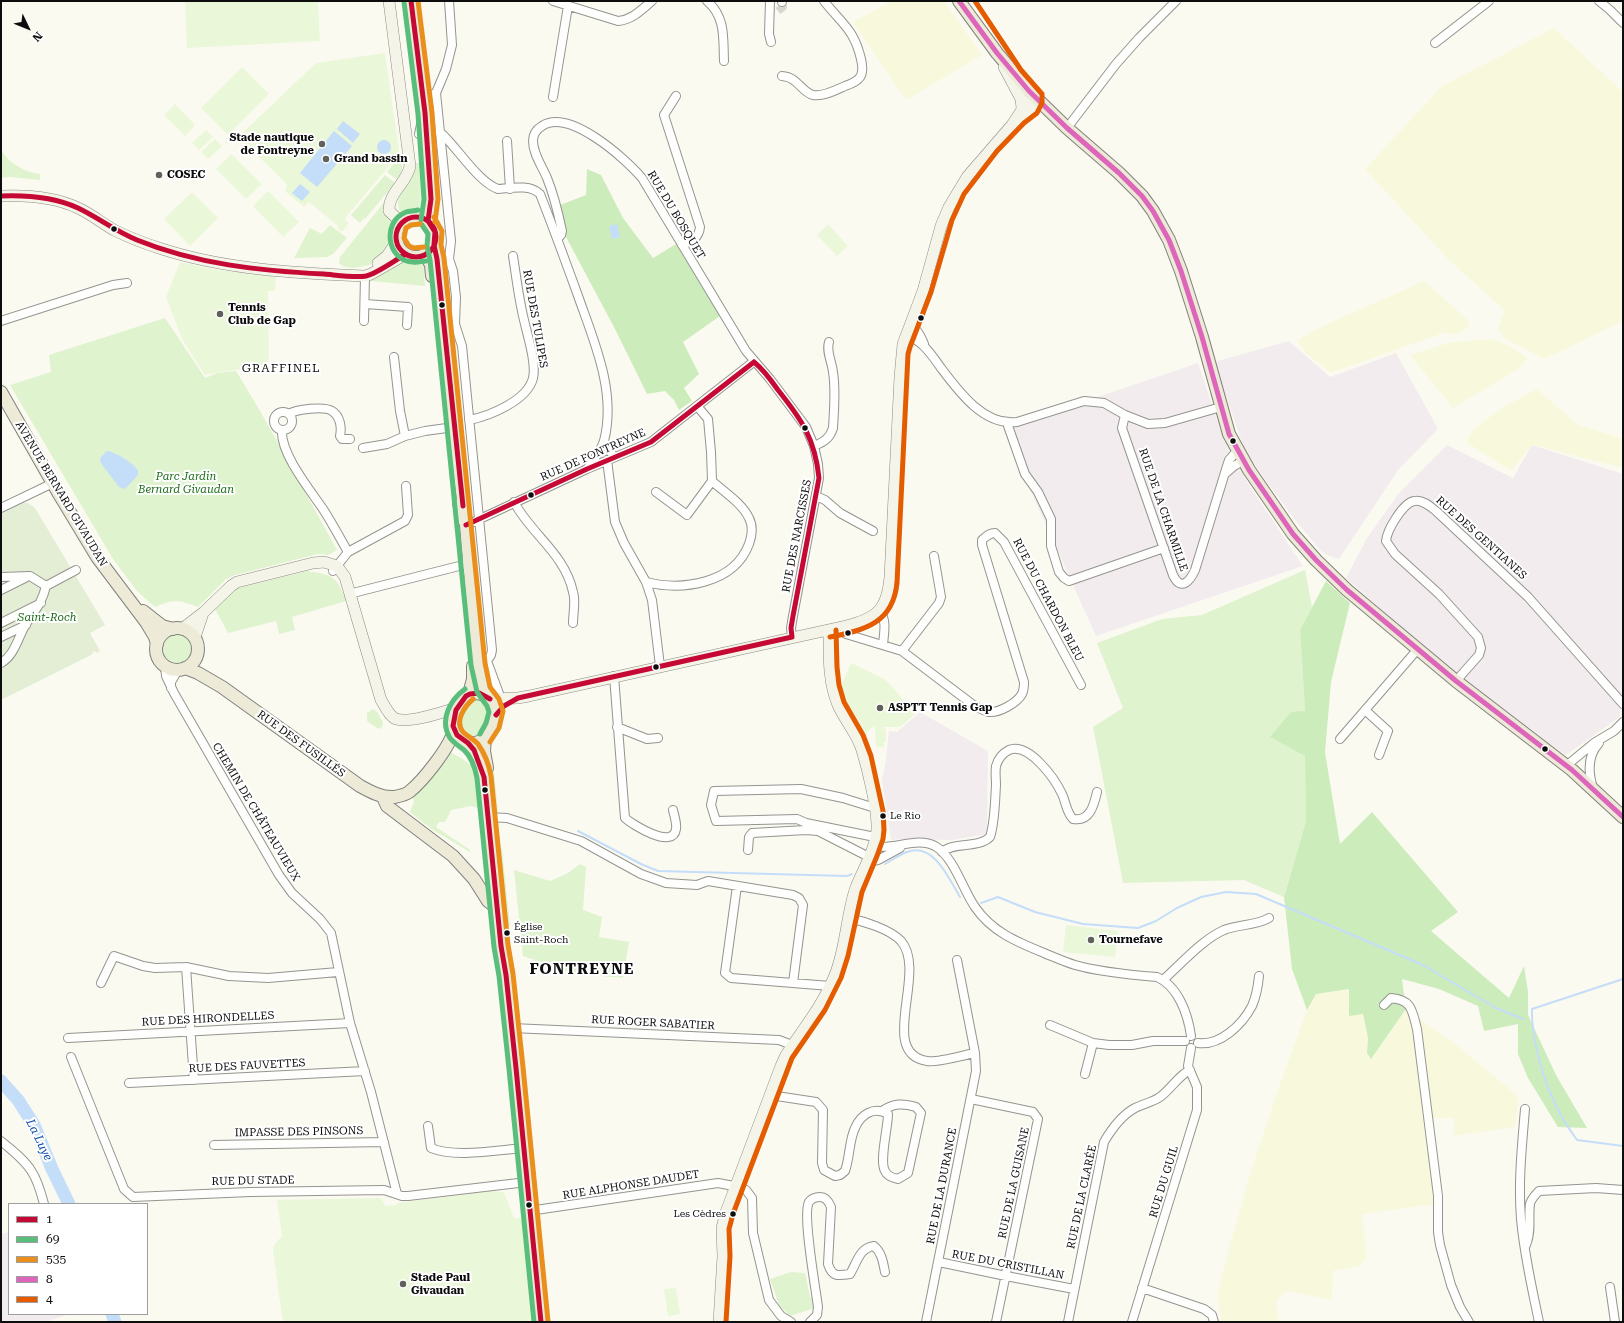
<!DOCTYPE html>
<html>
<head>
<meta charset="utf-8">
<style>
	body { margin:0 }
	#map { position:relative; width:1624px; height:1323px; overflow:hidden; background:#fbfaf1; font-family:"Roboto Serif",serif }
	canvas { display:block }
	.frame { position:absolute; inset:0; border:2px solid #0d0d0d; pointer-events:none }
	.legend { position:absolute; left:8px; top:1203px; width:140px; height:112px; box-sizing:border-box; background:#fff; border:1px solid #9e9e9e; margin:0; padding:5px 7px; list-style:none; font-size:12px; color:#0d0d0d }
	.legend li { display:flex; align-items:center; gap:8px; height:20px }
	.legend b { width:20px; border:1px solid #9e9e9e }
	.north { position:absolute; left:8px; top:8px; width:40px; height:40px; -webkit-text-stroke:3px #fff; paint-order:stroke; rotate:133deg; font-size:11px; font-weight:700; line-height:16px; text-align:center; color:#0d0d0d }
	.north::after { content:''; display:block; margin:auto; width:14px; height:18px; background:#0d0d0d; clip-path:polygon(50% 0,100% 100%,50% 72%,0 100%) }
</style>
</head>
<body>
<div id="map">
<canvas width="1624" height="1323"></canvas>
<div class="frame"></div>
<ul class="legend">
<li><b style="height:5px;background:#c60835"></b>1</li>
<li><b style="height:5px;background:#59be7c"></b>69</li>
<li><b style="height:5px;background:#ea8e1c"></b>535</li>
<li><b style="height:5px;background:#dd66ba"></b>8</li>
<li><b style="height:5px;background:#e45b00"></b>4</li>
</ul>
<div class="north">N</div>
</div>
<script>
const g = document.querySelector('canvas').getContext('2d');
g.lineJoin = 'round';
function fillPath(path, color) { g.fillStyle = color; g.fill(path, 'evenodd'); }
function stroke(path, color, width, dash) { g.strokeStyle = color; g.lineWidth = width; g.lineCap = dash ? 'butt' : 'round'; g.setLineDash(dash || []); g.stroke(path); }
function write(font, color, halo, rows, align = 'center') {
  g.font = font + ' "Roboto Serif",serif'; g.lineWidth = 4; g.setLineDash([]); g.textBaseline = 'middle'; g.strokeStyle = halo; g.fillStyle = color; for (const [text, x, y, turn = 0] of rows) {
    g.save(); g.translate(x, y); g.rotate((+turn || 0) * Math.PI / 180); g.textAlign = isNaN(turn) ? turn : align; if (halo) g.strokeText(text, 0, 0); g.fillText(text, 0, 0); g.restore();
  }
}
const industrial = new Path2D(`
	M1289 341 1330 377 1396 353 1438 429 1398 470 1339 559 1329 556 1321 551 1295 520 1246 453 1214 362Z
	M1198 363 1224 440 1249 485 1303 566 1096 636 1003 429Z
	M1447 445 1513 478 1532 445 1623 474V681L1620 717 1566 755 1518 722 1466 681 1408 633 1346 578 1367 538 1399 493Z
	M920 712 988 751 987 834 952 840 904 839 891 840 882 781 886 760 889 731 897 732Z
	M9 1232V1314H70L45 1322H1V1234Z`);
const farmland = new Path2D(`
	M886 1H944L982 55 906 100 853 22 888 3Z
	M1554 28 1623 92V321L1544 359 1504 338 1498 328 1505 311 1448 259 1365 169 1442 86Z
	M1424 281 1467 319 1470 327 1454 335 1446 332 1331 373 1306 353 1297 341 1316 329Z
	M1491 339 1510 346 1527 358 1520 368 1453 408 1410 355 1452 342Z
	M1537 389 1577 424 1623 439V468L1532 445 1511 471 1466 442 1473 429 1507 405Z
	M1349 989V1015L1363 1014 1368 1038 1367 1053 1371 1059 1406 1009 1454 1043 1516 1094 1519 1100 1515 1127 1454 1136V1118H1426L1436 1204 1362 1214 1367 1258 1363 1261 1361 1266 1333 1271 1332 1300 1287 1291 1276 1300 1279 1322H1221L1217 1296 1230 1245 1250 1174 1280 1084 1307 1010 1315 994Z`);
const green = new Path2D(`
	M1 150C10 164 24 172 40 174V180L10 177 1 178Z
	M401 152C402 163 404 171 397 180L387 172 398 158Z
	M414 163H419C419 178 424 204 416 215L410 216 400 211C397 205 397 199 402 193Z
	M385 175 395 183 365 219 364 218 360 223 351 215Z
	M386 200 397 224 394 240 380 257 370 265 354 268 344 267 339 263 340 257Z
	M330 225 347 238 333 254 327 257 294 258 310 228 322 234Z
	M405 258 413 260 423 259 425 286 371 281 370 277Z
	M165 318 205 378 218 373 236 371 259 409 337 550 328 555 318 554 235 575 226 579 198 607C178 600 175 599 155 607L137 591 113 559 10 385 51 372 49 355Z
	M1305 570 1312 607 1300 630 1305 711 1306 821 1284 897 1244 880 1123 883 1093 727 1123 708 1097 643 1162 619 1202 615Z
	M307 571C333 575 337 576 346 601L292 617 295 630 279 634 276 621 228 633 215 609 238 588Z
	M163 649a15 15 0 1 1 30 0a15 15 0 1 1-30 0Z
	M475 698 481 699 489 706C492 723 485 744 463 735L457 723 461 709 464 705Z
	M373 709 377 712 383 722 382 727 379 729 374 726 367 721V713Z
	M450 752C482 768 480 777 481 809L471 806 451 810 445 822H439L436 827 470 850V852L433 830 410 812 414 802 413 797 431 773Z
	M488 759 493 761 498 812 494 809Z
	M502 849 510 926 506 927 498 850Z
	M580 864 586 867 583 910 602 917 599 937 629 942 623 978 577 974 523 956 514 870 550 881 568 873Z
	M791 1272 805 1273 810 1297H814L815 1308 790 1316 779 1305 770 1279Z`);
const forest = new Path2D(`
	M587 169 601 175 623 218 653 258 676 244 720 316 683 342 699 374 684 388 692 401 679 410 674 400 665 391 647 394 615 329 566 237 560 205 586 195Z
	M1326 581 1350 603 1331 682 1325 752 1340 844 1372 812 1458 912 1431 931 1509 998 1524 966 1528 992V1015L1556 1075 1587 1128 1558 1127 1528 1078 1518 1054V1024L1484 1031 1478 1006 1439 989 1402 979 1406 1009 1371 1059 1367 1053 1368 1038 1363 1014 1349 1016V989L1316 994 1307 1010 1292 969 1284 897 1306 821 1305 756 1270 737 1291 712 1305 711 1300 630Z`);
const cemetery = new Path2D(`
	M23 503H28L35 508 105 625 90 633 100 651 96 653 95 651 92 653 93 654 1 700V514Z`);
const pitch = new Path2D(`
	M185 1H318L320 41 187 48Z
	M385 53 399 150 398 156 391 164 346 217 345 220 349 223 342 232 337 227 338 226 309 202 304 207 285 191 287 186 284 181 238 137 316 63Z
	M242 67 269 94 228 135 201 108Z
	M175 104 195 125 185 136 164 115Z
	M206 130 213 137 199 150 192 143Z
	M215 139 222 146 208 159 201 152Z
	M231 154 262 184 246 199 216 169Z
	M268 191 299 222 283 237 253 206Z
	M192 192 218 218 190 246 164 219Z
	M828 224 848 246 837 256 817 235Z
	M180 262 212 269 276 277 275 291H268L269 357 266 365 248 370H236L205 375 182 339 166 297Z
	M851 663 884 679 891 685 915 714 900 727H884V729H886V742H884V747H876L875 726H873L865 735 852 713 841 686Z
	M1066 925 1118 931 1115 957 1063 952Z
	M491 1191 504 1192 514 1218 522 1219 531 1322H284L282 1317 273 1250 274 1245 282 1236 277 1200 380 1198 384 1203 385 1206 396 1205 397 1203Z
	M676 1288 680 1314 668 1316 664 1289Z`);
const water = new Path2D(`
	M343 121 360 134 353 143 337 129Z
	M334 131 352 146 317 187 300 173Z
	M377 147a7 7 0 1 1 14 0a7 7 0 1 1-14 0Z
	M300 184 310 192 302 201 292 193Z
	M617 224 620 237 612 239 609 226Z
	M107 451C114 451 135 464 138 471V475L125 489 119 487 101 463 100 458Z`);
const stream = new Path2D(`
	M578 831 641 864 658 871 847 876 852 874
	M885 864C892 860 899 855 907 852 934 842 949 879 960 897
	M981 903 998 897 1035 912 1083 924 1138 928 1156 921 1177 908 1201 897 1226 892 1256 894 1423 965 1496 1008 1523 1019
	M1623 979 1532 1009C1531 1038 1544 1082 1557 1108 1562 1119 1570 1130 1577 1140L1623 1146`);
const river = new Path2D(`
	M1 1081 18 1100 34 1125 52 1169 69 1204
	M112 1314 115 1322`);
const streetTunnel = new Path2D(`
	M778 11 783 7 782 2`);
const street = new Path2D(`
	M553 1 618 21C632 20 641 10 652 1
	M707 1C726 17 723 39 724 61
	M770 1 769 34 771 42
	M1599 1 1610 10 1623 23
	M782 2V1
	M1435 43 1489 1
	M782 76C798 77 801 92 813 95 823 97 836 90 845 86 860 81 865 76 861 59 854 29 842 24 824 1
	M436 93 451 241 449 259 453 271 456 297 455 324 462 346 492 650 491 655 479 672
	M676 96 664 115 700 227C699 238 692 241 682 245
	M553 97 568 6
	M423 98 436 93 446 69 452 45 449 1
	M1067 128 1116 64 1139 38 1176 1
	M440 132C457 147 478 182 498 189 511 188 530 184 540 194 553 227 565 260 577 293 593 339 617 391 604 441 601 451 593 461 587 469
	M419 134 422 120
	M507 141 510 189
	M558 238 561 235 562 231C558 212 554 195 547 178 542 166 533 154 533 141 533 134 537 129 542 126 569 108 625 158 642 178L746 351 770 379 806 427 814 446 818 464 819 478 793 616 791 628 792 637
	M365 304 408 307 407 325
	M1 321 113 285 127 283
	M364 321 365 276
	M910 325C917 328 921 337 924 344
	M906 335C923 341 931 354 941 368 959 392 984 426 1017 422L1084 401 1104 403 1125 415 1148 424 1165 423 1221 407
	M394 357 400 411 405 436
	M274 421a9 9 0 1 1 18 0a9 9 0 1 1-18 0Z
	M289 414C296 409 325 406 332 411 340 416 342 427 340 436L342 439H350
	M1125 415 1122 428 1173 575C1181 592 1190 581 1195 570L1227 466 1229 460 1237 451
	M469 420C490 416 528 400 533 378 537 362 525 328 522 311 518 293 516 275 513 256
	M1007 423 1025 474 1038 492 1051 519V546L1059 572 1064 578 1069 581 1164 548
	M282 430C280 453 310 490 323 509 332 523 340 538 348 552
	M604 442 614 457
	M814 446C824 442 830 438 833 428 834 410 836 391 833 372 832 362 826 352 829 342
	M363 448 387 444 405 436 425 431 454 427
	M607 460 615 522 624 543 646 582 652 600 660 666
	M1226 473 1234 466 1243 461
	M656 492 687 515 712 481
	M816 496 825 500 840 513 873 531
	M514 502C531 534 565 554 573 592 576 601 573 613 573 623
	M457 504C459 509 461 521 464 524L467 525 587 469 651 442 752 363 754 362
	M1 508 53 483
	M333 571 348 552 405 521 408 515 406 486
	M1 577 30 576 46 586 76 570
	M646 582C682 591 734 584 749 544 752 536 753 526 749 518 742 503 724 492 712 481L711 452 708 419 697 406
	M1 590 25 578
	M349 594 463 565
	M880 610C887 622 884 632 883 645
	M1 623 41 603
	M838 628 846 634 902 651 972 704C977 707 983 711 989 712 999 713 1017 703 1022 694 1024 690 1024 686 1024 682L982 545V540C987 536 989 533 995 533L1004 542 1081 685
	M1 637 26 625
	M902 651 939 603 941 597 934 556
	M487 661 501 699
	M1 663C15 655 18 637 26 624 35 610 42 603 46 586
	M165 666 166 676 174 693 279 875 292 893 320 919 331 933 350 1023 371 1092 397 1194
	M614 676 625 818C633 825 673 850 676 829 677 823 674 815 673 810
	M1456 681 1479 655 1481 648 1478 637 1439 594 1395 554 1386 541C1387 530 1403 503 1414 501 1422 499 1430 506 1436 511L1528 597 1623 704
	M171 688V682L178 670
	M1365 710 1388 731 1379 755
	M617 727 647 739 658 738
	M1340 739 1417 650
	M1566 766 1594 743 1614 731 1623 722
	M1593 788C1588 772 1587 756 1599 743
	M875 808 843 798 801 789 714 791 711 805 716 821 797 819 806 823 875 837
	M488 817 507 818 581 841 641 874 666 883 697 885 708 881 793 895 799 898 803 905 793 983
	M873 846C894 851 916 836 935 846 954 857 963 890 975 907 992 932 1017 942 1044 953 1054 957 1065 962 1075 965 1099 972 1132 975 1157 977 1178 986 1188 1014 1191 1036
	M748 850 749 837 752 833 806 830 818 831 869 857
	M942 852C955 841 978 849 990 837 995 822 995 800 996 785 996 779 995 772 996 766 998 759 1003 753 1009 750 1029 742 1055 779 1062 794 1066 802 1066 812 1073 819 1090 822 1094 805 1097 792
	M867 862 878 860 900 848
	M737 886 725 973 731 978 830 986
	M848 918C863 921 890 929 901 941 928 972 877 1053 927 1061 937 1063 963 1055 975 1053
	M186 967 194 1080
	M1163 980C1181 964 1203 939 1224 930 1239 924 1255 926 1269 918
	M101 983 114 956 143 966 155 968 186 967 229 976 268 978 338 972
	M1384 1005 1391 998C1412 1000 1412 1010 1417 1029L1438 1196V1232L1440 1245 1451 1285 1460 1307 1469 1322
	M1050 1025 1093 1043 1109 1045H1132L1153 1041H1185
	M512 1028 779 1040 792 1045
	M68 1038 350 1023
	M1198 1043C1220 1046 1242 1025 1252 1006 1256 997 1258 986 1259 976
	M71 1057 124 1189 133 1197 250 1192 384 1190 402 1196H408L527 1182
	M1085 1074 1093 1043
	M129 1083 365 1071
	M770 1095 816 1102 823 1110 822 1163 824 1170 835 1176 840 1175 845 1171C850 1157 849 1140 855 1128 861 1114 874 1106 888 1114 888 1128 879 1161 885 1171 887 1176 893 1178 898 1179L908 1173 921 1113 916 1107C903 1103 894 1103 882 1111
	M971 1099 1033 1112 1038 1119 996 1322
	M1525 1109C1522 1146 1518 1182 1521 1219 1524 1254 1532 1288 1539 1322
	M428 1126 431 1148C455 1158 497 1150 524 1148
	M1 1141C12 1150 25 1160 32 1172 38 1181 41 1193 44 1204
	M214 1145 384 1142
	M529 1211 718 1183 739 1187 746 1190 752 1198 753 1233 769 1300 781 1316 791 1322
	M1526 1245C1532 1232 1528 1217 1530 1204 1531 1199 1536 1194 1539 1191L1596 1188 1623 1190
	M939 1262 1006 1276 1074 1289
	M1610 1287 1615 1322
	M1142 1288 1204 1309 1212 1315 1214 1322
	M810 1322 817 1315 818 1307C816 1290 802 1214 809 1202 812 1198 816 1197 820 1197 826 1197 829 1202 831 1207L828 1264C832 1277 838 1276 850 1274 857 1263 859 1248 874 1246 882 1253 883 1262 885 1272
	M926 1322 976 1071 975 1053 957 960
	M1068 1322 1104 1142C1111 1130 1122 1115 1135 1108 1143 1104 1153 1102 1160 1097 1170 1090 1180 1074 1190 1070
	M1132 1322 1197 1110V1087L1188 1066 1191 1048`);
const secondary = new Path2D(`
	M389 1 410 166C407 183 388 193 389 211L402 223
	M1004 67 1021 99 1022 108
	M1 196C26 195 55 197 78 208 91 214 102 223 114 230 130 238 146 244 162 249 227 270 297 273 365 276L371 274 406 254
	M378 263 387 256 397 241
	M182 629 204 612 231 586 237 582 313 563 324 562 337 566 345 577 381 700C385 706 388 714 394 718 406 725 443 712 456 708
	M195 637 203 613
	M490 699 518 698 529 696 846 626C878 618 887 609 890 577L900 377 903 344 923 291 941 226 949 207 967 177 1012 125 1033 108 1036 98 1027 102 1012 125
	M719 1322 723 1256 722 1228 726 1212 781 1066 786 1055C803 1029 823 1005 835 975 846 948 846 918 855 890 862 871 875 851 877 830 878 811 868 770 862 750 857 733 845 721 838 705 828 682 829 654 829 630`);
const primary = new Path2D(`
	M411 1 425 113 431 199 428 221
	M959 1 997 53 1029 91 1067 128 1119 173 1142 196 1153 211 1169 240 1181 271 1202 337 1229 434 1249 470 1293 534 1316 560 1347 590 1456 681 1572 770 1623 817
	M396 237a20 20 0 1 1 40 0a20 20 0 1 1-40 0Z
	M434 245 437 259 454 427 466 525 477 657 480 678 487 697
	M425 254 431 265 432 276
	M1 392 59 494 97 557 146 622 155 637 157 644
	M143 611 162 626 173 629
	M156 649a21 21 0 1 1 42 0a21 21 0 1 1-42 0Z
	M185 668 198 673 222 687 360 786C371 792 382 798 394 797 399 796 405 795 409 792 423 781 450 747 454 730
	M476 693C516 696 488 762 460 738 444 725 457 696 476 693Z
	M469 694 473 679V666
	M485 738 484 751 487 768
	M468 743 478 757 484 777 501 946 506 975 516 1068 541 1322
	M383 797 387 806 453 856 474 879 488 901 497 908`);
const bus1 = new Path2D(`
	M411 1 425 113 431 199 428 221
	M1 196C27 195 54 197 78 208 99 218 115 231 137 240 196 264 260 271 324 274 336 275 355 278 366 276 378 273 395 260 406 254
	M396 237a20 20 0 1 1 40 0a20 20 0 1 1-40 0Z
	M428 221 435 232 434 245 437 259 463 506
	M754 362C764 370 771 380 778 390 802 420 815 439 819 478L793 616 791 628 792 637
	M466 525 587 469 651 442 754 362
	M490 699 479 693 470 694 466 696 456 710 453 726 457 735 468 743 474 750 484 777 501 946 506 975 516 1068 541 1322
	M496 715 504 706 518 698 792 637`);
const bus2 = new Path2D(`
	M404 2 418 114 424 199 421 220
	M418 210C414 211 409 211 406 212 381 222 387 261 413 262 417 263 422 261 426 261
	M422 225 428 234 427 246 430 260 471 665 477 692 487 706 489 712 486 723 480 734
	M465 689C450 700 439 720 450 738 454 743 459 746 464 750 472 757 475 768 477 778L494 947 499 976 509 1069 534 1322`);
const bus3 = new Path2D(`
	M418 1 432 113 438 199 435 222
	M434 217 442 231 441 245 444 258 485 663 490 687 499 699 503 711 499 728 490 742
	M420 224 411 225 406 228 404 238 409 246 414 248 424 247
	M473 699C465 706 454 721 463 732 468 737 474 739 478 744 485 754 489 765 491 776L508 945 513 974 523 1067 548 1321`);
const bus4 = new Path2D(`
	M959 1 997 53 1029 91 1067 128 1119 173 1142 196 1153 211 1169 240 1181 271 1202 337 1229 434 1249 470 1293 534 1316 560 1347 590 1456 681 1572 770 1623 817`);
const bus5 = new Path2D(`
	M830 637C865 630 893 623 897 583L908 354 910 347 931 292 952 220 964 194 997 151 1024 123 1037 113 1042 103V94L1021 70 975 1
	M726 1322 730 1256 729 1229 733 1214 792 1058 825 1010 841 978 848 956 862 892 877 856 883 839 884 830 883 811 871 756 863 735 844 702 839 685 837 667 836 630`);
const markers = [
	[322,144,4,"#60605d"],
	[326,159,4,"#60605d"],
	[159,175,4,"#60605d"],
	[114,229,3.5,"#0d0d0d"],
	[442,305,3.5,"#0d0d0d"],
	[220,314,4,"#60605d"],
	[921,318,3.5,"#0d0d0d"],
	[805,428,3.5,"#0d0d0d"],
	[1233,441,3.5,"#0d0d0d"],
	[531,495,3.5,"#0d0d0d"],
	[848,633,3.5,"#0d0d0d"],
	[656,667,3.5,"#0d0d0d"],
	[880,708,4,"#60605d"],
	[1545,749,3.5,"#0d0d0d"],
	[485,790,3.5,"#0d0d0d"],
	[883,816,3.5,"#0d0d0d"],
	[507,933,3.5,"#0d0d0d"],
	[1091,940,4,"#60605d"],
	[529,1205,3.5,"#0d0d0d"],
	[733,1214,3.5,"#0d0d0d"],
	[403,1284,4,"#60605d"]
];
const busNames = [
	["Le Rio",890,816],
	["Église",514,927],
	["Saint-Roch",514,940],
	["Les Cèdres",726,1214,"right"]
];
const poiNames = [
	["Stade nautique",314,138,"right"],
	["de Fontreyne",314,151,"right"],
	["Grand bassin",334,159],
	["COSEC",167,175],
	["Tennis",228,308],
	["Club de Gap",228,321],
	["ASPTT Tennis Gap",888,708],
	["Tournefave",1099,940],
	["Stade Paul",411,1278],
	["Givaudan",411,1291]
];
const streetNames = [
	["RUE DU BOSQUET",676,215,59],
	["RUE DES TULIPES",535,319,80],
	["RUE DE FONTREYNE",593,455,-24],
	["AVENUE BERNARD GIVAUDAN",61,494,59],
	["RUE DE LA CHARMILLE",1163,510,71],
	["RUE DES NARCISSES",797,536,-79],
	["RUE DES GENTIANES",1481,538,42],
	["RUE DU CHARDON BLEU",1048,600,62],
	["RUE DES FUSILLÉS",301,744,36],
	["CHEMIN DE CHÂTEAUVIEUX",256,812,59],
	["RUE DES HIRONDELLES",208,1019,-3],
	["RUE ROGER SABATIER",653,1023,3],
	["RUE DES FAUVETTES",247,1066,-3],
	["IMPASSE DES PINSONS",299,1132,-1],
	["RUE DU STADE",253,1181,-1],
	["RUE DU GUIL",1164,1182,-73],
	["RUE DE LA GUISANE",1014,1183,-78],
	["RUE ALPHONSE DAUDET",631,1185,-9],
	["RUE DE LA DURANCE",942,1186,-79],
	["RUE DE LA CLARÉE",1082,1197,-78],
	["RUE DU CRISTILLAN",1008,1265,11]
];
const parkNames = [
	["Parc Jardin",186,477],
	["Bernard Givaudan",186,490],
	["Saint-Roch",47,618]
];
const neighbourhoodNames = [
	["GRAFFINEL",281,368]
];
const waterNames = [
	["La Luye",39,1140,64]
];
const districtNames = [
	["FONTREYNE",582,970]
];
fillPath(industrial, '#f3ecee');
fillPath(farmland, '#f8f9dc');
fillPath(green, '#def3ce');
fillPath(forest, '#cdecbc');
fillPath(cemetery, '#e3eed4');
fillPath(pitch, '#eaf7d9');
fillPath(water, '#c4ddf9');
stroke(stream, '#c4ddf9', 2);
stroke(river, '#c4ddf9', 13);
stroke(streetTunnel, '#d7d6cf', 8, [8, 4]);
stroke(street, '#949490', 10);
stroke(secondary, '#8b8a86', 12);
stroke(primary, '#81817d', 14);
stroke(street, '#fefefd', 8);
stroke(secondary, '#f4f5e8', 11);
stroke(primary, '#edebd8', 12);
stroke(bus1, '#c60835', 5);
stroke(bus2, '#59be7c', 5);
stroke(bus3, '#ea8e1c', 5);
stroke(bus4, '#dd66ba', 5);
stroke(bus5, '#e45b00', 5);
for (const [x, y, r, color] of markers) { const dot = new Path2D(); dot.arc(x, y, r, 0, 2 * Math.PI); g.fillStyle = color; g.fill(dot); stroke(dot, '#fff', 1.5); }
write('10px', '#0d0d0d', '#fff', busNames, 'left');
write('bold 11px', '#0d0d0d', '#fff', poiNames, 'left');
write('11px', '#0d0d0d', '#fff', streetNames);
write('italic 11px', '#1a6c17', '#fff', parkNames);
g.letterSpacing = '1px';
write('12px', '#0d0d0d', '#fff', neighbourhoodNames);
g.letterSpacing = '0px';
write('italic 12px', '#094aac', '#fff', waterNames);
g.letterSpacing = '1px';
write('bold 15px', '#0d0d0d', '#fff', districtNames);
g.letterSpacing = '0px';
</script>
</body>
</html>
